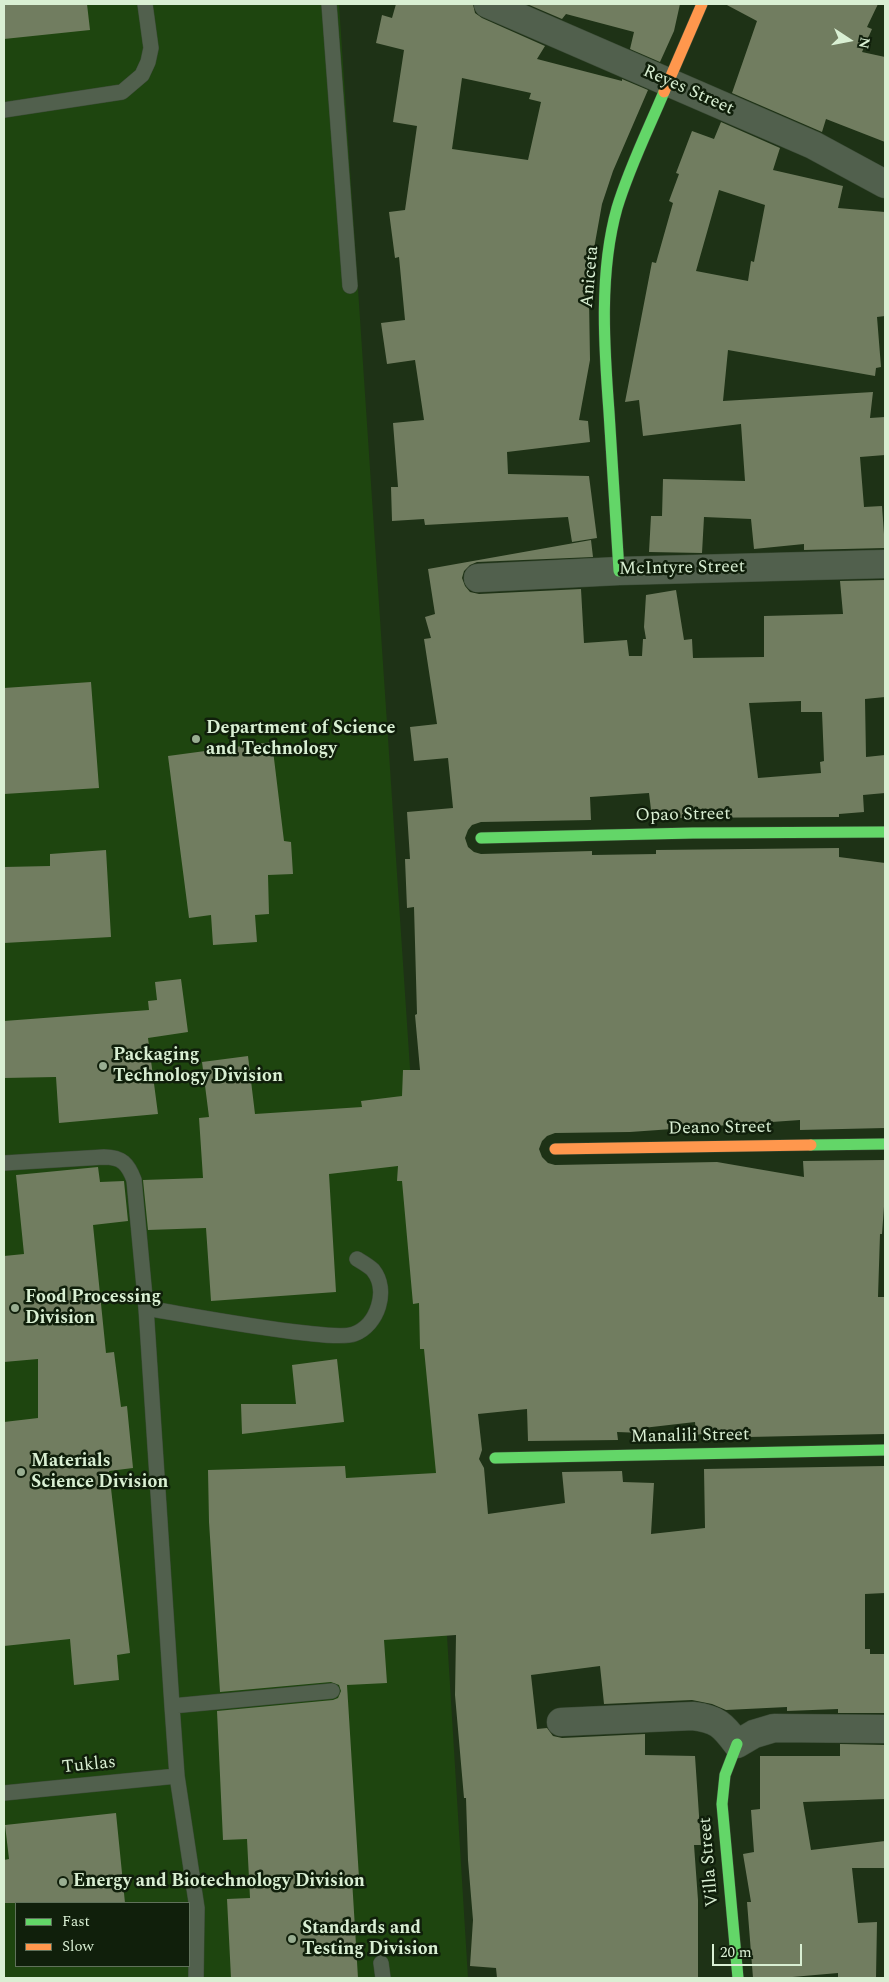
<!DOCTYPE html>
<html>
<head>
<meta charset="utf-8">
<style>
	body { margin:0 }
	#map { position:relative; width:889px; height:1982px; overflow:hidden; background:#1e3216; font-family:Spectral,serif }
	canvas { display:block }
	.frame { position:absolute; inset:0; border:5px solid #d9efd3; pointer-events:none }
	.legend { position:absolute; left:15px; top:1902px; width:175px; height:65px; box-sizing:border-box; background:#101f0b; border:1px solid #60725b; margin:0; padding:6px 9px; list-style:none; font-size:15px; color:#d9efd3 }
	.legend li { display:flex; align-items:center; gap:10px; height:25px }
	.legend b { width:25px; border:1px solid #60725b }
	.north { position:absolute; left:824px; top:15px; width:50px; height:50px; -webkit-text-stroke:4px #101f0b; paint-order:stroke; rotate:101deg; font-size:14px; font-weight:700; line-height:20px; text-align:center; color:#d9efd3 }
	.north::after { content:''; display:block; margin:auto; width:18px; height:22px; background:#d9efd3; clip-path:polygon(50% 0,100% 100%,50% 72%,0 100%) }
	.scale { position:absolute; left:712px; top:1944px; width:90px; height:22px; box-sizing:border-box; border:2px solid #d9efd3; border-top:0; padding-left:6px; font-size:15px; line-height:18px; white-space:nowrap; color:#d9efd3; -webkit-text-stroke:4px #101f0b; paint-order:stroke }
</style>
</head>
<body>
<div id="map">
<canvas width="889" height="1982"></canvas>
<div class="frame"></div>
<ul class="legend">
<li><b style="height:6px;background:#63d668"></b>Fast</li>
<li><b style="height:6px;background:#ff974d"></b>Slow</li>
</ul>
<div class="north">N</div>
<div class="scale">20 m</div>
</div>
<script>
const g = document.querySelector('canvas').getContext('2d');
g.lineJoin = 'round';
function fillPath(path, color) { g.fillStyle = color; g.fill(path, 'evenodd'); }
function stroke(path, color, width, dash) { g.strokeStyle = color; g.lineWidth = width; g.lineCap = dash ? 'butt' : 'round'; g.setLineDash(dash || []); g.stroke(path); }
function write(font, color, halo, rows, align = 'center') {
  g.font = font + ' Spectral,serif'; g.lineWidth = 5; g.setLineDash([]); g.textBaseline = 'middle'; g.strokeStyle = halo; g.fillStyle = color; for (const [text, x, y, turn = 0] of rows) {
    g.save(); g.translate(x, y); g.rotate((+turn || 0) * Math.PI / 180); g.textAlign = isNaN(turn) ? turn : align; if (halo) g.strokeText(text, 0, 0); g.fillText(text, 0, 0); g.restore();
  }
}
const built = new Path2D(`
	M4 4H339L437 1473 468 1978H4ZM16 1903H189V1966H16Z`);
const building = new Path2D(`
	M4 4H87L90 30 4 39Z
	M396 4H473L475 13 482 18 545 46 537 59 622 81V79L648 90 613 171 602 204 595 243 589 299 590 360 579 420 588 421 590 442 507 452 508 474 589 476 597 538 572 542 568 517 425 525 424 519 392 521 391 487H398L393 423 424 420 415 360 387 364 381 323 405 320 399 257 395 258 389 212 405 210 417 126 393 122 404 50 376 43 382 15 392 18ZM462 78 531 93 529 99 541 102 528 160 452 149Z
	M527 4H680L674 31 660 62 630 49 634 32 566 14 562 19Z
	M725 4H878L867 27 872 29 862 52 885 57V142L826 119 822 132 732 93 757 21Z
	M721 122 780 148 773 170 843 186 838 208 885 212V316L877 317 881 367 876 368 875 376 728 350 723 401 873 392 870 418 885 417V455L860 457 864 507 882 506 885 548 804 550V544L754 549 751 519 704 517 702 553 649 552 651 516H662L663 479 745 481 741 424 643 436 639 400 625 402 652 262 656 263 673 203 669 201 679 174 676 173 692 131 714 139ZM719 190 765 205 754 262 751 261 748 281 696 271Z
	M591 540 593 557 477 562 470 565 464 571 462 578 465 586 470 592 479 594 581 589 584 643 627 640 629 656H642L643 639H646L644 627 646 595 676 590 684 640 692 639 693 658 764 657V616L843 614 840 581 885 580V697L865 699 866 757 885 755V793L863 795 864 812 839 814V817L652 818 649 793 590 797 591 820 481 822 472 825 468 830 465 838 468 847 474 852 481 854 592 851V855L656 854V850L839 848V857L885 863V1128L800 1130V1120L630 1132 555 1133 547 1136 542 1141 539 1149 542 1157 548 1163 555 1165 717 1162 804 1177 803 1161 885 1160V1193L882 1234H880L878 1297H885V1434L703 1438 702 1434 696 1435 695 1422 643 1428V1433L617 1432 618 1440 528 1441 527 1409 478 1414 482 1450 479 1459 484 1468 488 1514 565 1503 562 1472 622 1471 623 1482 654 1483 651 1534 705 1528 704 1469 885 1466V1593L865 1594V1649H870V1654H885V1713H838V1709L787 1711V1707L726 1710 712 1704 692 1700 604 1704 600 1666 531 1675 537 1729 547 1728 553 1736 562 1738 645 1734V1755L695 1756 701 1845H694L698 1900V1978H497L496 1968 470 1966 473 1920 468 1860 466 1798H464L455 1695 456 1635 384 1640 387 1683 347 1685 359 1878 352 1879 358 1978H231L227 1899 250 1898 247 1839 223 1840 217 1711 333 1700 338 1698 341 1691 339 1685 331 1682 220 1692 209 1522 208 1470 345 1466 346 1478 436 1473 424 1349H420L419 1303 413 1304 402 1181H397L398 1166 329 1174 336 1292 211 1301 206 1228 148 1230 143 1180 203 1178 199 1118 209 1117 202 1062 248 1056 255 1114 362 1107 361 1101 402 1096 403 1070H420L415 1015 417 1014 414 907 407 908 405 859H410L407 812 453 808 448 758 414 761 410 727 437 724 424 639 431 638 425 617 435 614 428 569ZM801 701V712H822L824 761 820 762 821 773 758 778 749 703Z
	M91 682 99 788 4 794V688Z
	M272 742 284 841 291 842 293 874 268 875 269 914 255 915 257 942 213 945 211 915 189 918 168 756Z
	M106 850 111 937 4 943V867L50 866V854Z
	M181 979 188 1032 148 1038 158 1114 59 1123 56 1077 4 1078V1021L149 1010 148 1001 157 1000 155 982Z
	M98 1167 100 1182 124 1181 128 1221 93 1225 106 1353 114 1352 121 1407 127 1406 133 1468 109 1471 130 1653 117 1655 119 1680 74 1685 70 1639 4 1646V1422L38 1418V1359L4 1362V1256L24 1254 16 1175Z
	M337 1359 344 1422 242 1434 241 1404H296L292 1365Z
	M840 1744 885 1745V1799L803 1802 811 1850 885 1841V1868H852L858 1923 877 1922 876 1978H838V1973L781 1978H753L747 1902H751L743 1854 754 1852 751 1810 760 1809V1756H840Z
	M116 1813 125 1903H4V1860L9 1859 5 1825Z`);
const lane = new Path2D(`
	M329 4 350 286
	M4 110 122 92 142 75 148 62 151 48 145 4
	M4 1163 104 1157C122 1157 128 1164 134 1180L146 1308
	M332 1691 172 1706 146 1308C199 1317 251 1327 305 1333 316 1334 343 1338 354 1334 378 1325 389 1290 373 1270 369 1266 362 1262 357 1259
	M172 1706 177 1776 197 1908 196 1978
	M4 1793 177 1776
	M381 1963 383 1978`);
const street = new Path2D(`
	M488 4 813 145 885 184
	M478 578 619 571 885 564
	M561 1722 693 1716C717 1719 723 1725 737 1744L754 1734 774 1728 885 1729`);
const fast = new Path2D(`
	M619 571C616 518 612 465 609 412 604 346 599 272 617 208 629 168 648 130 664 92
	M481 838 693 833 885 832
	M811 1145 885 1144
	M495 1458 885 1450
	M737 1744 725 1775 722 1804 738 1978`);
const slow = new Path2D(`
	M664 92 702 4
	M555 1149 811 1145`);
const markers = [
	[196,739,5,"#98ad91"],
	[103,1066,5,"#98ad91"],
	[15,1308,5,"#98ad91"],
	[21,1472,5,"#98ad91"],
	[63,1882,5,"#98ad91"],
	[292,1939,5,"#98ad91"]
];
const streetNames = [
	["Reyes Street",688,91,24],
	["Aniceta",591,277,-85],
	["McIntyre Street",682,569,-1],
	["Opao Street",683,816,-1],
	["Deano Street",720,1129,-1],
	["Manalili Street",690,1437,-1],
	["Tuklas",89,1766,-6],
	["Villa Street",710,1862,-95]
];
const poiNames = [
	["Department of Science",206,729],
	["and Technology",206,750],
	["Packaging",113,1056],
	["Technology Division",113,1077],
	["Food Processing",25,1298],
	["Division",25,1319],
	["Materials",31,1462],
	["Science Division",31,1483],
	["Energy and Biotechnology Division",73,1882],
	["Standards and",302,1929],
	["Testing Division",302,1950]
];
fillPath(built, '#1e450f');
fillPath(building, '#717d60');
stroke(lane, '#3c4c37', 16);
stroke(street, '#3c4c37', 29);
stroke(fast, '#3c4c37', 12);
stroke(slow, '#3c4c37', 12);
stroke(lane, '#51604d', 15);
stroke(street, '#51604d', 28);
stroke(fast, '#63d668', 11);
stroke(slow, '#ff974d', 11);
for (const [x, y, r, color] of markers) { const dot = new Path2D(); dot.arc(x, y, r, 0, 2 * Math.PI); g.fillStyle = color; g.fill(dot); stroke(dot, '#101f0b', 2); }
write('18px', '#d9efd3', '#101f0b', streetNames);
write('bold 18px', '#d9efd3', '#101f0b', poiNames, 'left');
</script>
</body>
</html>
